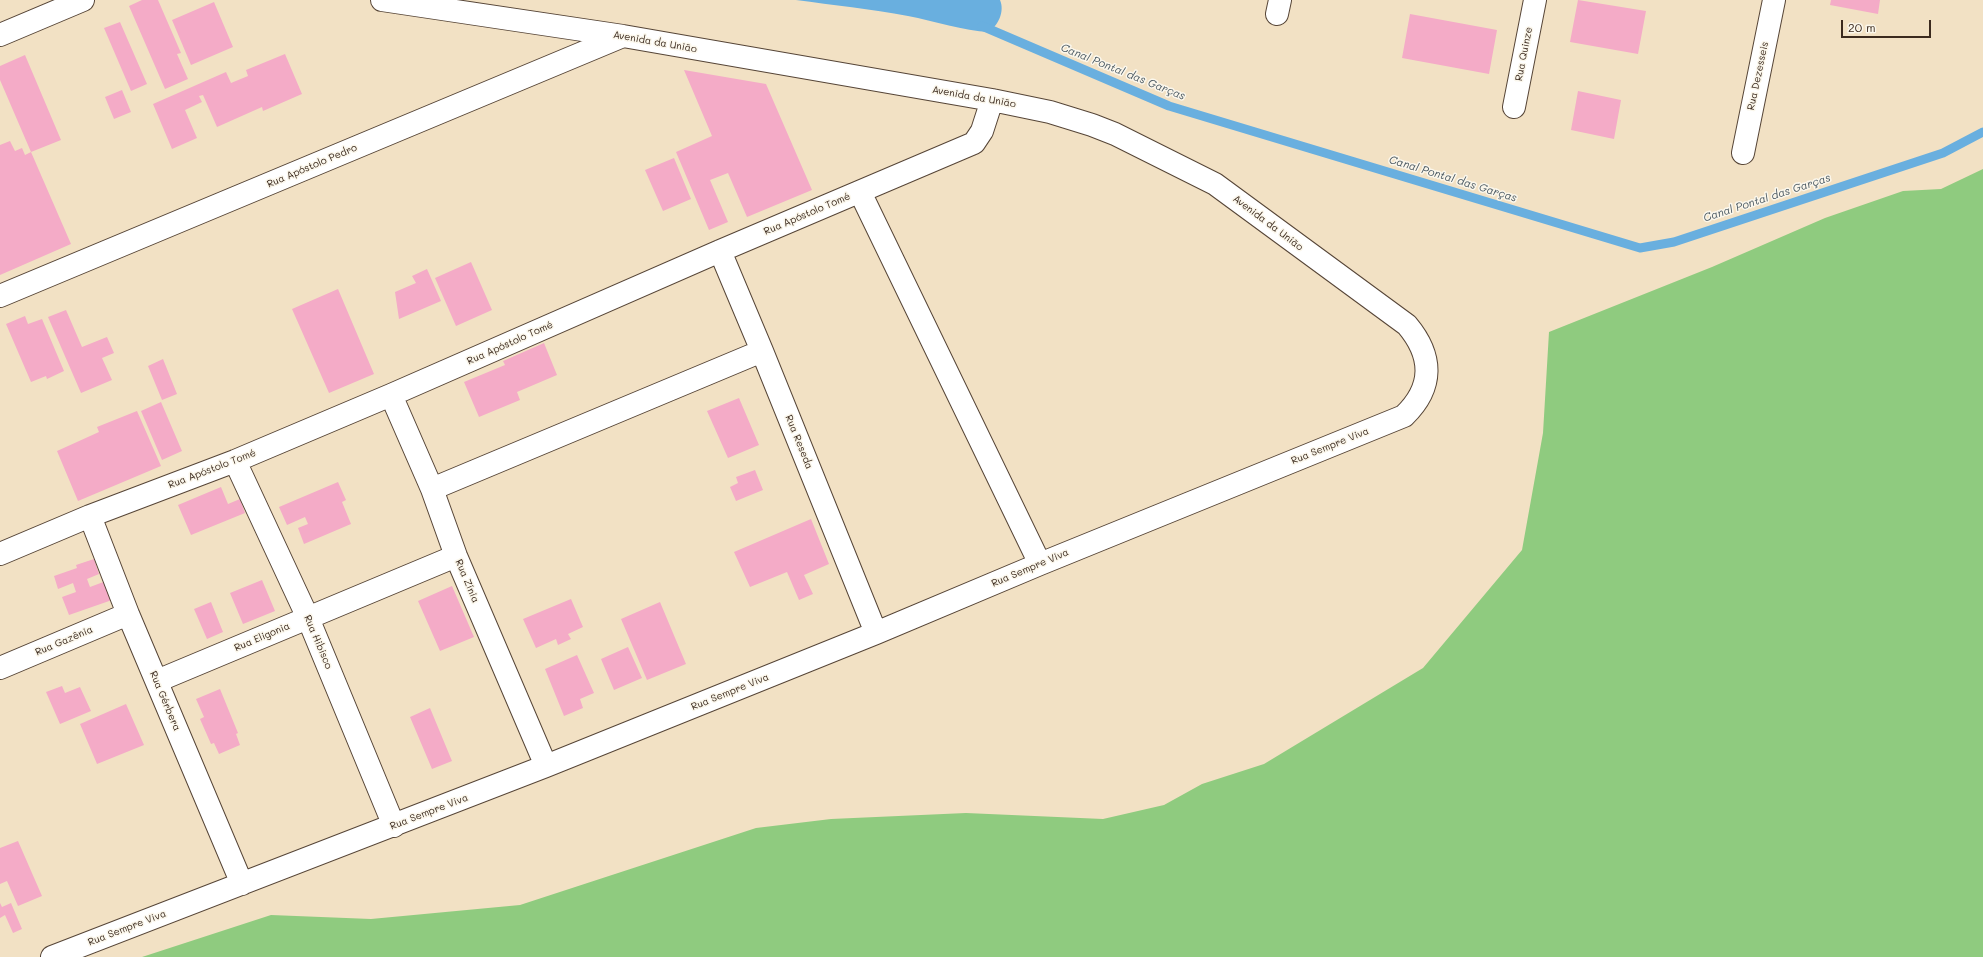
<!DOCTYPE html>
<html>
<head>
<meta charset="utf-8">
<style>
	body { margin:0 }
	#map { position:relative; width:1983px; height:957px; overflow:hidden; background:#f2e1c4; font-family:Mali,sans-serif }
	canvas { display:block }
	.scale { position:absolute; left:1841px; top:20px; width:90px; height:18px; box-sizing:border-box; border:2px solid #3b2a1e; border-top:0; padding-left:5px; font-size:12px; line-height:14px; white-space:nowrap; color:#3b2a1e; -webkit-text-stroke:3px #fbf7ec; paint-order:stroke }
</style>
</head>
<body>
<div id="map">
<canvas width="1983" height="957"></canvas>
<div class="scale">20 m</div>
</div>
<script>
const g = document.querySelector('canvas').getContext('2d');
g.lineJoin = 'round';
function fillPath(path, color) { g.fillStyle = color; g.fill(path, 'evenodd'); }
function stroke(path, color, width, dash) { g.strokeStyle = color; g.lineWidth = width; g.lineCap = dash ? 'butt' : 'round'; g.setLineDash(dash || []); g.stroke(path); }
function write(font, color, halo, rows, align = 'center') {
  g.font = font + ' Mali,sans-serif'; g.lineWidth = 3; g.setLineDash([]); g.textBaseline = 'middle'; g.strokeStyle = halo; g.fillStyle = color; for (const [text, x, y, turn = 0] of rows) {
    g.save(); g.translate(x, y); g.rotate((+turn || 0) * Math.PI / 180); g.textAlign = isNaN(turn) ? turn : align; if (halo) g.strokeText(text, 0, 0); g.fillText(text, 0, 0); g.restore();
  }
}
const green = new Path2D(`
	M1983 169V957H142L271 915 371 919 520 905 756 828 831 819 966 813 1103 819 1164 805 1202 784 1264 764 1423 668 1522 550 1543 433 1549 332 1712 267 1825 218 1903 191 1941 189Z`);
const water = new Path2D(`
	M796 0H1000C1005 12 998 25 989 32 964 31 934 21 908 16 871 9 833 5 796 0Z`);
const stream = new Path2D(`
	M982 26 1169 106 1640 248 1674 242 1943 153 1983 132`);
const building = new Path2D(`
	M142 0H158L181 53 177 54 188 79 165 89 129 6Z
	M1578 0 1646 11 1638 54 1570 42Z
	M1831 0H1880L1878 14 1830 5Z
	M214 2 233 47 191 65 172 20Z
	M1410 14 1497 30 1489 74 1402 58Z
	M120 22 147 84 131 91 104 28Z
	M285 54 302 94 263 111 262 107 217 127 203 95 199 96 202 102 185 110 197 138 172 149 153 104 226 72 231 83 248 76 246 70Z
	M25 55 61 140 31 152 0 80V66Z
	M684 70 766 84 812 190 747 217 728 173 710 180 728 222 709 230 676 152 712 136Z
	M122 90 131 112 114 119 105 97Z
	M1578 91 1621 100 1614 139 1571 130Z
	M10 141 15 151 22 148 25 155 31 152 71 244 0 275V145Z
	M674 158 691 199 663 211 645 170Z
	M471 262 492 310 456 326 435 278Z
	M427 269 441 301 399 319 395 292 416 283 412 276Z
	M338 289 374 374 329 393 292 309Z
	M66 310 82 347 107 337 114 353 102 358 112 380 81 393 48 317Z
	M25 316 28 324 42 319 64 371 47 379 46 376 31 382 6 324Z
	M544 343 557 375 517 392 520 400 479 417 464 382 505 365 503 361Z
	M163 359 177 394 162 400 148 366Z
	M739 398 759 445 728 458 707 411Z
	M161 402 182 451 162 460 141 411Z
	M137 411 161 466 78 501 57 451 99 432 97 427Z
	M755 470 763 490 736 501 730 487 738 483 736 477Z
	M338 482 346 500 342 502 351 524 304 544 298 528 308 524 305 517 287 525 279 507Z
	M221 487 228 504 240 499 245 513 191 535 178 505Z
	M811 519 829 564 804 575 813 594 799 600 787 572 750 587 734 552Z
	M94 559 99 574 87 579 90 587 106 581 112 600 69 615 62 597 76 592 73 583 58 589 54 576 77 568 76 565Z
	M262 580 275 611 243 624 230 593Z
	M452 586 474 637 440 651 418 601Z
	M571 599 583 627 568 634 571 639 558 645 556 639 536 648 523 619Z
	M211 602 223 632 207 639 194 609Z
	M660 602 686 664 647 680 621 619Z
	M628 647 642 678 614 690 601 659Z
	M577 655 594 693 580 699 583 708 564 716 545 669Z
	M62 686 65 693 80 687 91 711 60 724 46 692Z
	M220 689 238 733 236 734 240 745 219 754 214 743 211 744 200 719 204 717 196 699Z
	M126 704 144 745 97 764 80 724Z
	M430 708 452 761 432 769 410 717Z
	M18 841 42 896 18 906 7 881 0 884V848Z
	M0 903 2 907 11 903 22 929 13 933 5 915 0 918Z`);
const minor = new Path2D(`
	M1277 14 1280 0
	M0 35 83 0
	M1514 107 1535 0
	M1743 153 1774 0
	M860 192 1040 564
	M720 251 762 351 876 633
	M0 296 623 36
	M391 395 432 489 456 556 546 766
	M235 461 308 618 394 826
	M432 489 762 351
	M90 516 128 614 242 884
	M0 554 90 516 235 461 391 395 720 251 974 143 982 131 992 100
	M0 668 128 614
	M157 681 456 556
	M52 957 546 766 876 633 1040 564 1404 416C1434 387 1433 356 1407 325L1215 184 1115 134 1092 125 1050 112 992 100 623 36 382 0`);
const streetNames = [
	["Avenida da União",655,42,10],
	["Rua Quinze",1524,54,-79],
	["Rua Dezesseis",1758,76,-78],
	["Avenida da União",974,97,10],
	["Rua Apóstolo Pedro",312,166,-23],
	["Rua Apóstolo Tomé",807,214,-23],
	["Avenida da União",1268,223,37],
	["Rua Apóstolo Tomé",510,343,-24],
	["Rua Reseda",799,442,68],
	["Rua Sempre Viva",1330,446,-22],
	["Rua Apóstolo Tomé",212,469,-21],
	["Rua Sempre Viva",1030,568,-23],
	["Rua Zínia",467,581,67],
	["Rua Eligonia",262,637,-23],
	["Rua Gazênia",64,641,-23],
	["Rua Hibisco",318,642,67],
	["Rua Sempre Viva",730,692,-22],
	["Rua Gérbera",165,701,67],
	["Rua Sempre Viva",429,812,-21],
	["Rua Sempre Viva",127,928,-21]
];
const waterNames = [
	["Canal Pontal das Garças",1123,72,22],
	["Canal Pontal das Garças",1453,179,17],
	["Canal Pontal das Garças",1767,198,-18]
];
fillPath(green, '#8fcb7f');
fillPath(water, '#69afdf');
stroke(stream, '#69afdf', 9);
fillPath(building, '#f4abc7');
stroke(minor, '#564537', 24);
stroke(minor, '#fff', 22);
write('10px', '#3b2a1e', '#fbf7ec', streetNames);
write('italic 11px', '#4b5962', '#fbf7ec', waterNames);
</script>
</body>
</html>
